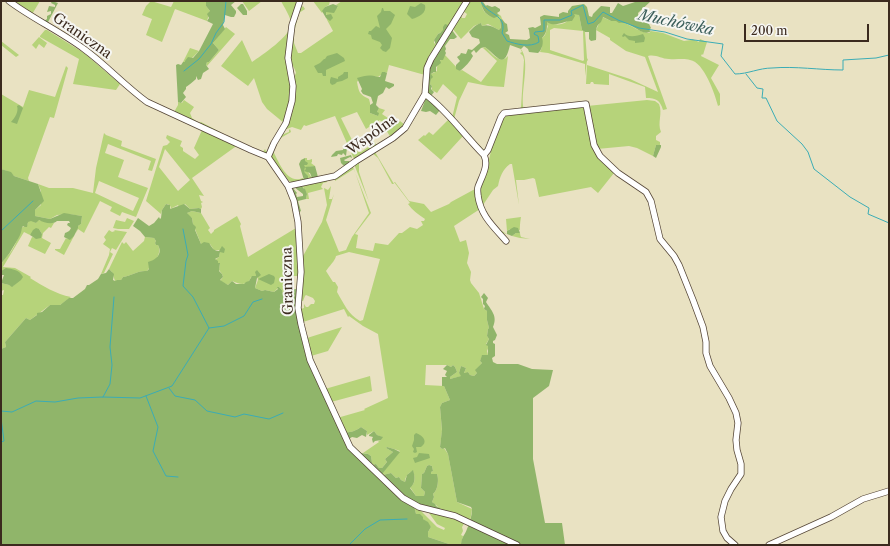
<!DOCTYPE html>
<html>
<head>
<meta charset="utf-8">
<style>
	body { margin:0 }
	#map { position:relative; width:890px; height:546px; overflow:hidden; background:#e9e2c2; font-family:"Libre Caslon Text",serif }
	canvas { display:block }
	.frame { position:absolute; inset:0; border:2px solid #3b2a1e; pointer-events:none }
	.scale { position:absolute; left:744px; top:24px; width:125px; height:18px; box-sizing:border-box; border:2px solid #3b2a1e; border-top:0; padding-left:5px; font-size:12px; line-height:14px; white-space:nowrap; color:#3b2a1e; -webkit-text-stroke:3px #f6f6f2; paint-order:stroke }
</style>
</head>
<body>
<div id="map">
<canvas width="890" height="546"></canvas>
<div class="frame"></div>
<div class="scale">200 m</div>
</div>
<script>
const g = document.querySelector('canvas').getContext('2d');
g.lineJoin = 'round';
function fillPath(path, color) { g.fillStyle = color; g.fill(path, 'evenodd'); }
function stroke(path, color, width, dash) { g.strokeStyle = color; g.lineWidth = width; g.lineCap = dash ? 'butt' : 'round'; g.setLineDash(dash || []); g.stroke(path); }
function write(font, color, halo, rows, align = 'center') {
  g.font = font + ' "Libre Caslon Text",serif'; g.lineWidth = 4; g.setLineDash([]); g.textBaseline = 'middle'; g.strokeStyle = halo; g.fillStyle = color; for (const [text, x, y, turn = 0] of rows) {
    g.save(); g.translate(x, y); g.rotate((+turn || 0) * Math.PI / 180); g.textAlign = isNaN(turn) ? turn : align; if (halo) g.strokeText(text, 0, 0); g.fillText(text, 0, 0); g.restore();
  }
}
const green = new Path2D(`
	M10 1H40L31 16Z
	M151 1 171 7 174 1H206V6L210 11 207 21 175 9 162 42 146 35 152 19 142 15 146 6Z
	M242 1H262L249 11Z
	M281 1H299L291 30 288 58 292 86V101L285 123 267 154 263 152 265 149 266 151 268 152 284 123 267 109 262 102 254 78 248 86 221 66 242 40 252 62C261 56 292 35 291 24 291 17 284 7 281 1Z
	M313 1H330L329 5 325 7 322 13Z
	M342 1H464L449 27 438 34 434 40V43L437 45 429 57 425 75 389 65 387 73 385 72 378 77 371 76 360 78 357 82C359 92 359 94 369 99L370 103V113L378 116 377 112 379 108 385 110 382 114 397 124 400 121 405 125 391 138 380 120 366 129 357 112 341 118 358 152H361L371 145 372 139 377 146 355 159 353 157 335 116 306 126 304 125 301 130 292 127 284 130C295 114 297 95 294 77L296 73C295 68 292 66 291 61 288 51 294 12 303 6L305 9 299 13 294 32V43L298 53H301L333 31 326 18 327 20 326 13V12L338 7 336 5Z
	M470 1H482C480 9 487 18 497 17L498 16 497 13 501 16 502 19 500 22 501 29 499 30 488 24 482 26 481 23 474 26 461 39 452 28 461 15 462 18H465L467 14 463 11Z
	M577 13 579 15 582 30 585 32 587 58 588 60 587 61 585 76V64L548 53 540 52 542 47V38L545 35 548 26 546 24 547 21C558 28 567 24 574 14ZM554 28 583 31 584 60 583 61 550 50V30Z
	M602 17 611 21C629 20 633 31 649 33L651 31 663 33 684 41 691 40 692 39 699 42 700 39 707 42 703 55 702 54 701 56 719 65 711 78 720 94V105L718 106C715 94 704 62 690 60 684 58 676 60 669 59 661 59 656 54 648 56L667 109 663 110C660 100 656 98 646 98L645 87 609 74V85L594 84 593 82H591L590 84H586L587 65 630 79 658 92 645 57 626 51 610 40V38L596 30Z
	M226 27 235 34 207 66 206 65 207 62H209L219 50 213 43Z
	M45 30H47L84 53 120 84 116 90 73 84 79 59 40 37V36Z
	M39 37 47 43 44 48 39 44 36 49 32 45 31 46Z
	M1 41 19 55 16 57 1 45Z
	M485 47C491 52 500 66 508 56L504 87 488 86 468 82 459 101 454 119 485 151H482L452 118 457 97 443 84 437 93 432 90V86L430 84 431 74 437 71C436 65 441 59 445 55L460 71 462 70 481 82 497 61 483 48Z
	M190 48 199 51 192 58 184 63 183 62Z
	M520 48C532 60 519 94 524 110L520 109 521 107 524 60 523 56 520 53 522 52Z
	M66 66 68 68 54 118 50 117 28 178 29 181 14 176 7 171 1 169V94L23 107 29 90 55 97Z
	M184 100 194 107 190 113 192 118 199 123 201 122 220 132 218 134 173 114 178 105V102L182 103Z
	M647 100 655 101 659 104C663 113 657 123 661 132L656 136V140L660 142V145H656L653 156 637 148 629 146 597 149 587 106Z
	M581 106 586 109 594 146 598 154 613 171 614 173 598 193 591 187 539 197 535 179 533 178 524 180H516L519 205 512 164H510C502 170 500 177 498 186L493 190 483 205C484 217 497 229 507 234 490 232 477 202 481 186 482 179 487 173 488 166 490 154 497 120 508 115Z
	M449 119 483 155C489 168 478 177 477 190 476 196 478 203 480 209L454 226 460 242 466 240 469 253 467 263 471 272 470 280 471 283 479 293 484 309 487 311V320L489 328 488 329 487 336 489 339 486 344 489 346 487 351 488 355 482 356 480 361 482 363 476 370 477 373 474 376 470 375 468 372 465 374 464 373 466 368 461 366 459 373 462 376 450 379V377L457 372 455 367 453 365 451 367 447 365H426L425 385 444 386 450 400 442 403 440 407 442 431 440 447 442 449 444 448 448 454 457 502 472 509 470 522 457 515 440 511 441 509 432 502 434 497 433 494C438 490 439 479 437 474H431V472L433 471 432 466 429 465 427 466 424 473 422 474 421 488 425 492 424 496H416L410 487C416 484 415 476 413 471 408 473 405 477 405 482L401 480 399 477 396 478 391 473 383 475 381 474 400 451 394 449 387 447 386 448 393 452 385 459 387 462 381 469 379 468 376 464 372 465 371 467 370 465 372 463 371 456 368 454 363 453 379 442 378 441 381 440 382 437 377 435 374 431 367 435V431L361 427C357 430 351 433 346 432L345 435 337 418 365 410 364 409 388 398 378 334 363 326 349 316 348 317 344 309 303 322 301 309 304 308V304L306 307H308L311 304H314L315 301 313 298 306 295 305 296 303 301H301L300 299 302 271 298 213H299L303 256 322 222 327 205 324 188 328 190 331 186 329 199H332L334 194 326 220 339 252 346 250 352 237 369 213 354 169 335 181V178L352 166 353 167 371 213 355 234 358 235 356 248 373 251 375 243 388 245 399 233H402L410 227 417 229 423 225 421 221H424L425 219C418 214 412 210 408 204L410 203 394 182H395L409 201 424 204 431 212 449 204 451 202 475 189 483 170 484 164 483 156 463 136 441 160 418 140 424 135 425 136 429 132 433 135ZM349 252 380 259 363 320 360 321C348 314 344 304 337 292L338 287 335 282H333L326 271C329 266 335 261 336 256Z
	M290 129 291 132 279 139 273 151C279 162 287 185 303 178L304 180 305 174 303 170 305 158H307V160H309L312 159V162L311 163 315 166 308 167V172L312 178 294 183 289 181 271 157V153L279 136 289 132V130Z
	M202 130 236 145 235 147 192 178 204 196 199 195 201 201 203 202 201 203 202 207 201 209 199 208 190 209 185 204 179 207 178 205 170 209 171 207 168 204H166L162 210 161 214 146 201 163 146 167 145 170 142 166 138 167 135 182 141 180 146 183 148V151L195 159 199 155 194 148ZM165 149 190 180 178 191 159 167Z
	M104 133 106 135 122 141 121 146 156 159 152 171 148 170 151 161 108 144 105 153 124 160 118 177 148 188 136 217 122 212 120 216 110 211 112 207 100 201 84 233 78 229 76 233 78 226 81 224 82 216 68 214 57 215 50 219 35 216V210L41 205V191L38 184 49 188H73L93 193 96 168ZM99 181 139 198 133 211 95 193Z
	M372 152H375L394 184H392L378 158 372 153 359 163V172L369 202 354 164Z
	M327 180V182L323 183 321 187 323 189 308 193 309 199H306L307 194 302 185Z
	M192 211 201 213 210 228 208 230 211 234 214 231V230L237 216 241 224 240 226 248 257 296 228 300 276H290V290L294 291V294L291 298 283 295 282 290 279 287 274 292 265 290 262 291 255 288 258 280 257 275 256 277H251C248 287 239 284 232 281L228 285 220 281 223 277 222 274 219 270 220 264 218 263 215 260 219 257 220 252V250H214L210 244H201L193 224 192 218 188 216 187 213Z
	M521 217C520 222 519 233 521 237L530 239 520 238 512 236 516 233H520V230L510 229 507 231 506 219Z
	M127 218 134 221 129 229H118L113 228 116 220 125 222Z
	M31 220 36 223 38 220 54 223 51 228 49 227 43 233 42 238 51 243 45 254 28 246 32 237 37 238 42 234 39 229 30 235 24 232 3 267 15 268 31 277 30 278C43 286 56 294 71 297L60 305H50L30 320 26 318 5 342 6 347 1 349V295H3L4 290 1 291V283L13 286 15 284 5 269 1 271C1 261 3 261 9 254 14 249 20 234 21 228L28 224 27 222Z
	M109 230 112 232 115 231 114 230 127 232 116 250 112 248 110 252 113 254 104 273 101 274 109 255 110 249 103 244 106 240 104 237Z
	M74 236 64 255 55 250V249H60L66 238 67 239Z
	M145 237 154 238 156 241 155 243 156 245H158C163 255 152 264 147 271 138 270 131 276 123 277L121 280 115 281 112 272 109 269 122 242 124 244 126 242 133 251 144 241Z
	M342 327 328 351 311 356 307 338Z
	M370 376 372 391 331 402 325 389Z
	M415 505 437 527 444 530 445 528 437 524 429 513 430 511 454 517 465 522 462 527 463 531 461 535 463 536 461 544 452 545 428 537V532L431 527 427 522 416 514 414 506Z`);
const forest = new Path2D(`
	M52 1 58 3 47 24 44 21 47 19V16L51 14V11L47 12 49 6 55 7V5L51 3Z
	M206 1H236L231 5 236 11V13L234 17H231L225 15 223 25 225 29 213 43 219 50 209 62H207L206 65 209 69 203 73 201 79 198 80 196 76V79C193 82 190 84 186 87V89L183 93 186 97 181 103 178 102 176 65 178 64 181 65 183 62H185V61L188 57 193 58 199 51 213 24 207 21 209 18 207 14 210 11 206 6Z
	M638 1H651L638 13 639 18 649 24 651 28 649 30 651 31C642 38 631 20 619 23L616 21H611L603 17 601 22C594 27 597 32 596 40L591 41 589 39V32H585L582 30 579 15 574 14 575 16 572 21C565 20 555 28 547 22 547 28 547 33 542 38 544 42 542 50 538 53L529 52 528 49 524 46 521 49 510 45C504 70 499 58 485 47L481 48 476 53 474 50 471 53 473 56C470 62 465 67 460 71L456 69V65L460 61 457 57 460 55 461 53 466 54 468 49 472 50 480 43 479 39 472 37 469 32C473 28 475 25 481 23L482 26C489 24 493 27 499 30L501 28 500 20 502 19 505 23 507 24 508 31 505 33 509 35 510 39 527 40 530 38 529 30 528 28 533 27 535 28 541 25 540 17 544 15C549 16 554 16 559 17V14L563 12 568 13V11L572 6 584 4 587 7 589 16 592 17 593 14 601 6 610 7V13H612L618 3 623 6Z
	M483 2 486 6 487 5 492 7 495 6 500 9V11L497 13 499 16 494 18C486 15 483 11 481 3Z
	M421 3 425 5C427 13 419 17 412 19L407 14 410 6 415 7Z
	M241 4H243L247 11V15H243L237 8Z
	M333 4 338 6 334 13 326 12V15L331 14 333 18 330 21 326 18 322 11 325 7Z
	M382 8H383L384 11H390L395 15 391 24 386 29 392 38 390 48 386 52 383 51 380 48 382 45 380 42 372 39 371 35 368 34 369 31H371L376 26 380 28 377 16 381 12Z
	M445 24 448 25 449 27 436 45 434 40 438 34 440 33 443 30V27Z
	M452 30 457 37 454 39H450L445 46 446 49 445 51 446 53 443 60H440L441 63 436 67V72H434L431 74 433 77 431 79 430 84 432 86 431 89 434 92 431 96 427 94 428 70 430 64Z
	M624 33C628 38 637 36 643 34L645 38 644 42 635 43V41L629 40 625 36 623 37 622 36Z
	M337 53 344 58 345 61 326 70V76H323L322 73H318L314 66 320 63 324 59H325L327 56Z
	M344 72H348V78L342 81 337 82 335 84 332 85 330 83V80L331 77 338 79V77L343 74Z
	M382 72H385L387 73 385 81 394 84V86L389 89 386 87 383 93 378 96 376 105 379 108 377 112 379 113 378 116 370 113V105L373 103 371 97 363 94 361 91 362 89 357 78C365 76 368 74 378 77H380Z
	M426 98 440 110 436 115 430 111 426 112 421 111Z
	M19 105 23 108 17 124 11 122C15 118 19 111 17 106Z
	M656 145H661V147L656 158 653 156Z
	M344 146 347 148 346 156 343 153 342 155 338 154 337 156 331 157 332 155 336 151 343 150Z
	M351 155 352 158 350 157 344 160 345 161H349V163L345 167 341 163 340 158Z
	M305 158V161L308 163 307 165H304L305 167 315 166 318 177 312 178 310 173 304 171 306 169 305 167 304 171 305 173 308 176V179L305 181 304 180 299 164 301 160Z
	M1 169 11 172 14 176 38 184 44 201 35 210V216L50 219 64 213 82 216 81 224 78 226V228L74 236 70 240 64 237 65 233C69 231 69 232 71 228L67 225 68 223H70L69 221H57C53 225 44 223 39 220L36 223 31 221 28 222 27 227H25L23 226C21 229 22 231 20 235 18 239 15 244 12 249 9 255 4 259 1 264Z
	M302 185 303 188 305 189 307 194 306 199 298 201 301 211 298 213 291 192 293 188 297 193 296 194 297 197 303 196V194L294 187Z
	M166 204 170 205V209L184 204 190 209 199 208 201 209V213L192 211 187 213 192 218 193 224 196 227 195 230 201 244 204 242 209 243C212 247 213 251 219 251L222 246 225 249 224 253 220 252 219 257 215 259 218 261V263H220L219 271 222 274 223 277 220 280 228 285 232 281 236 284H244L246 282 249 281 252 276H256V275L255 272 257 270 261 275 257 278 255 288 262 291 265 290 274 292 278 289 277 287H279L282 290 283 295H289L290 298 294 294V292L290 290V289H298L297 299 311 366 349 447 359 451 361 453 368 454 371 456 372 463 369 466 383 475 391 473 396 478 399 477 401 480 405 482 407 475 413 470C415 476 416 483 410 488L416 496H424L425 492 421 488 422 474 424 473 427 466 429 465 432 466 433 471 431 472V474H437C439 479 438 490 433 494L434 497 432 502 435 504 436 506 440 508 441 510 414 506 416 514H420L423 517V519L428 522 431 527 428 532V537L452 545H1V349L6 347 5 342 26 318 30 320 37 315V313L42 312 50 305H60L69 298H73L85 289 87 285H89L98 279 101 274 106 273 109 269 114 274 113 280 115 281 117 280H121L123 277C131 276 138 270 147 271L149 269 148 262C156 260 163 254 158 245H156L155 243 156 241 154 238 145 237 140 231 133 226 138 218 149 226 154 223 159 217 160 219 161 218 162 210Z
	M514 227 518 228 520 233H516L512 236 507 234V231Z
	M36 228 39 229 42 234 41 238 36 239 30 235 33 230Z
	M6 268C12 269 20 270 23 277L21 280 12 287 9 285 1 283 4 275H1V271Z
	M269 274 274 276 275 278 274 283 271 285 258 279Z
	M484 293 488 298 486 302C491 310 498 316 493 327L497 335 495 340 493 341V343L495 344V356L492 358 493 362 497 364H518L532 369 553 370 549 386 533 398V459L545 523H562L565 545H457L461 544C462 536 465 535 467 529 470 522 472 516 472 509L471 507 457 502 448 454 445 448 442 449 440 447 442 430 440 407 442 403 450 400 444 386H442V377H447L445 375 447 371 443 369 447 365 451 367 453 365 455 367 457 372 450 377V379L461 376 459 373 461 366 466 368 464 373H465L468 372 470 375 474 376 477 373 475 370 482 363 480 361 482 355H488V346L486 345 489 339 487 336 488 329 489 328 487 320V311L484 309 485 306 483 304V299L481 297Z
	M361 427 367 431 366 437 362 435 357 438 352 437 349 439 346 432C351 433 357 430 361 427Z
	M374 431 377 435 383 437 381 440 375 441 373 443 372 439 373 437 369 436V435Z
	M416 433C424 436 428 442 421 447H416L417 452 415 453 413 452 414 449 412 446 414 440V435Z
	M387 447 394 449 400 452 382 474H380L372 465 376 464 379 468H382L387 462 385 459 393 452 386 448Z
	M419 453 429 454 430 458 415 463 413 458 417 457Z`);
const stream = new Path2D(`
	M481 1C486 15 508 14 502 33L507 41C516 44 530 48 539 42L538 36 534 34 535 32 544 31V20H560L572 15 571 11 583 5 588 24 594 22 603 12 618 20 639 28 665 32 687 39 723 44 721 56 735 74C748 74 759 68 772 68 796 66 819 70 843 70V60L876 58 889 55
	M184 71 199 59 211 44 216 33 224 22 226 1
	M746 74 757 88 763 89 762 98H766L777 121 802 144 808 152 814 169 850 197 869 208 868 214 889 223
	M1 231 33 201
	M209 328 224 326 244 316 253 302 262 299
	M169 388 175 396 195 400 207 411 235 417 244 414 269 419 283 413
	M146 396 158 427 153 451 166 476 178 477
	M103 397 110 384 112 365 110 347 114 297
	M1 411 12 412 36 401 55 402 78 398 103 397 140 398 172 386 209 328 193 297 183 286 186 261 188 255 183 229
	M1 418 4 441 1 442
	M349 545 365 529 380 520 407 519`);
const minor = new Path2D(`
	M9 1C33 19 60 31 84 49 106 65 125 86 147 102L251 150 268 157 288 186 294 201 298 222 301 272 298 308 301 324 310 360 350 447 403 498 419 507 455 516 517 545
	M425 94C448 111 464 135 484 155 489 166 482 176 478 187 477 190 478 193 478 196 481 216 493 226 506 241
	M484 155 488 150 501 117 504 113 586 104 594 145 600 156 618 173 646 192 651 201 660 239 674 256 679 265 693 300 703 327 706 342V353L710 366 729 398 736 413 738 423 736 440 737 450 741 464V474L731 489 725 501 721 517 723 531 727 538 735 545
	M268 157 274 143 286 123 292 101 293 86 288 58 292 25 300 1
	M288 186 335 176 356 161 393 138 405 128 425 94 427 68 431 59 467 1
	M769 545 831 517 863 499 889 491`);
const streetNames = [
	["Graniczna",82,36,35],
	["Wspólna",372,135,-36],
	["Graniczna",288,281,-91]
];
const waterNames = [
	["Muchówka",676,23,12]
];
fillPath(green, '#b6d37a');
fillPath(forest, '#90b56a');
stroke(stream, '#3bacb5', 1);
stroke(minor, '#554637', 7);
stroke(minor, '#fff', 5.5);
write('14px', '#3b2a1e', '#f6f6f2', streetNames);
write('italic 15px', '#3b5e5a', '#f6f6f2', waterNames);
</script>
</body>
</html>
